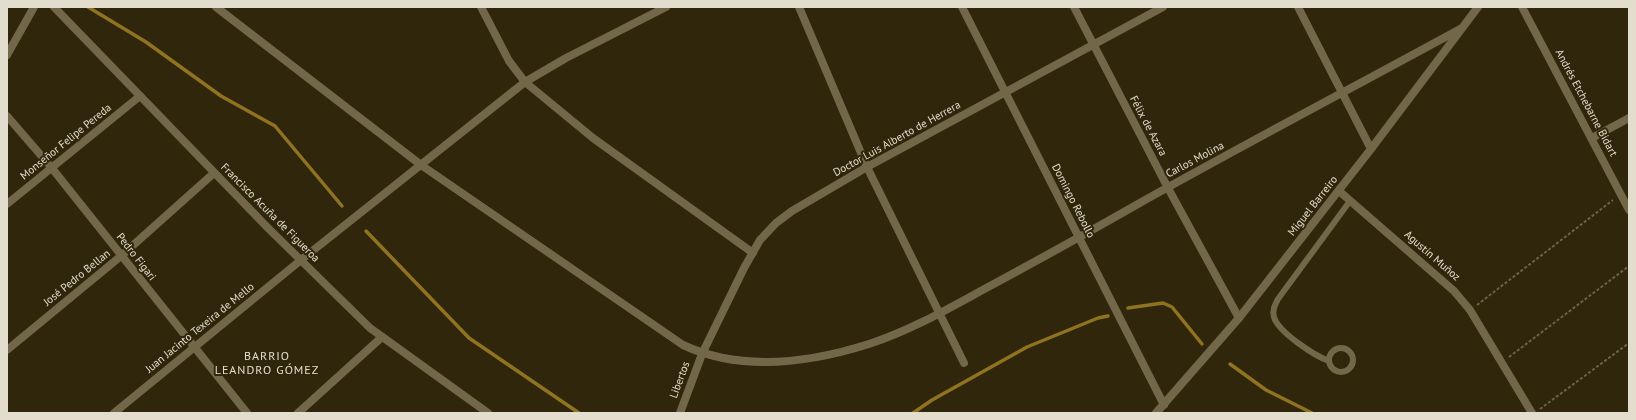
<!DOCTYPE html>
<html>
<head>
<meta charset="utf-8">
<style>
	body { margin:0 }
	#map { position:relative; width:1636px; height:420px; overflow:hidden; background:#2f260b; font-family:"PT Sans",sans-serif }
	canvas { display:block }
	.frame { position:absolute; inset:0; border:8px solid #e3ddcd; pointer-events:none }
</style>
</head>
<body>
<div id="map">
<canvas width="1636" height="420"></canvas>
<div class="frame"></div>
</div>
<script>
const g = document.querySelector('canvas').getContext('2d');
g.lineJoin = 'round';
function stroke(path, color, width, dash) { g.strokeStyle = color; g.lineWidth = width; g.lineCap = dash ? 'butt' : 'round'; g.setLineDash(dash || []); g.stroke(path); }
function write(font, color, halo, rows, align = 'center') {
  g.font = font + ' "PT Sans",sans-serif'; g.lineWidth = 4; g.setLineDash([]); g.textBaseline = 'middle'; g.strokeStyle = halo; g.fillStyle = color; for (const [text, x, y, turn = 0] of rows) {
    g.save(); g.translate(x, y); g.rotate((+turn || 0) * Math.PI / 180); g.textAlign = isNaN(turn) ? turn : align; if (halo) g.strokeText(text, 0, 0); g.fillText(text, 0, 0); g.restore();
  }
}
const stream = new Path2D(`
	M88 7 146 42 221 96 275 126 342 206
	M366 231 469 338 579 413
	M1128 308 1163 303 1172 307 1202 344
	M1230 364 1266 390 1312 413
	M913 413 932 400 1027 347 1098 318 1108 316`);
const path = new Path2D(`
	M1477 305 1613 200
	M1509 357 1629 266
	M1540 409 1629 343`);
const service = new Path2D(`
	M1329 360a12 12 0 1 1 24 0a12 12 0 1 1-24 0Z
	M1329 361C1315 356 1278 332 1274 317 1272 310 1275 305 1278 299L1350 201`);
const minor = new Path2D(`
	M216 7 421 165 683 345C741 372 809 363 869 344 912 330 951 307 990 286 1040 259 1089 232 1138 204 1245 144 1354 87 1462 28
	M481 7 509 61 525 82 593 138 753 253
	M799 7 867 167 964 363
	M962 7 1164 405
	M1074 7 1168 188 1239 318
	M1298 7 1371 149
	M1522 7 1629 210
	M7 55 34 7
	M7 116 51 167 247 413
	M1592 138 1629 118
	M1339 191 1454 291 1470 310 1532 413
	M7 204 140 96
	M7 350 121 256 214 173
	M114 413 301 260 525 82 566 58 666 7
	M298 413 382 337
	M680 413 702 354 744 268 760 240 776 223 792 211 867 167 1163 7`);
const tertiary = new Path2D(`
	M54 7 268 228 370 328 488 413
	M1156 413 1239 318 1371 149 1478 7`);
const streetNames = [
	["Andrés Etchebarne Bidart",1586,103,62],
	["Félix de Azara",1148,126,62],
	["Doctor Luis Alberto de Herrera",897,139,-29],
	["Monseñor Felipe Pereda",66,142,-39],
	["Carlos Molina",1195,160,-28],
	["Domingo Rebollo",1073,201,63],
	["Miguel Barreiro",1313,206,-52],
	["Francisco Acuña de Figueroa",270,213,45],
	["Agustín Muñoz",1432,256,41],
	["Pedro Figari",136,257,52],
	["José Pedro Bellan",77,278,-39],
	["Juan Jacinto Texeira de Mello",200,328,-39],
	["Libertos",680,380,-70]
];
const neighbourhoodNames = [
	["BARRIO",267,357],
	["LEANDRO GÓMEZ",267,371]
];
stroke(stream, '#8f7321', 3.5);
stroke(path, '#6b634c', 2, [3, 2]);
stroke(service, '#726749', 6);
stroke(minor, '#726749', 8);
stroke(tertiary, '#726749', 8);
write('11px', '#e3ddcd', '#2f260b', streetNames);
g.letterSpacing = '1px';
write('12px', '#e3ddcd', '#2f260b', neighbourhoodNames);
g.letterSpacing = '0px';
</script>
</body>
</html>
